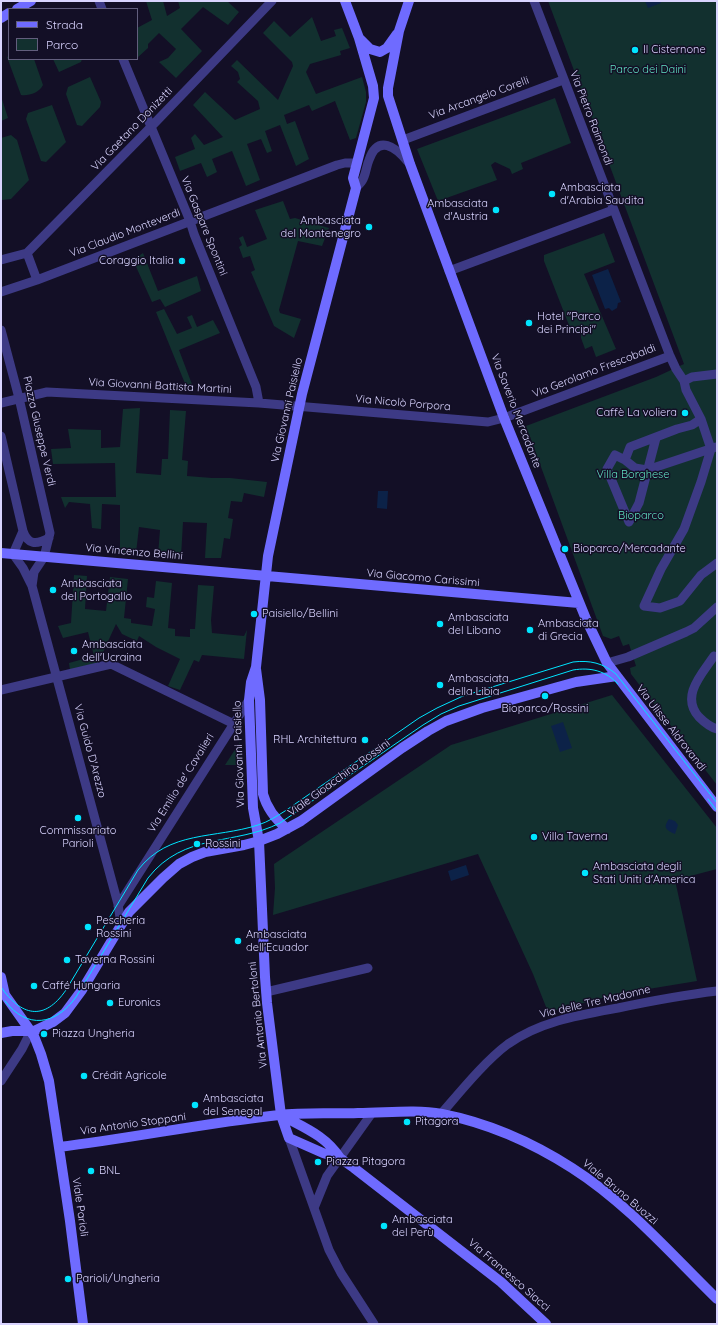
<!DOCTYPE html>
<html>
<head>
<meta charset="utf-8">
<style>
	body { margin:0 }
	#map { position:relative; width:718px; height:1325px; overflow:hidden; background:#130f26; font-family:Quicksand,sans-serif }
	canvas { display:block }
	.frame { position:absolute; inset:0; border:2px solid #d9d4ff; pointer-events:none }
	.legend { position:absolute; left:8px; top:8px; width:130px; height:52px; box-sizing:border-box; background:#130f26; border:1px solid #625e7d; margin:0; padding:5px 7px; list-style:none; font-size:12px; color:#d9d4ff }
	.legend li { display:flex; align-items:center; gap:8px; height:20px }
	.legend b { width:20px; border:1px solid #625e7d }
</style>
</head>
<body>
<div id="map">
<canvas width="718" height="1325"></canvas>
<div class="frame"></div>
<ul class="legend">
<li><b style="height:5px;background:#6f6bff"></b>Strada</li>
<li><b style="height:11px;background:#12302f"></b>Parco</li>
</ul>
</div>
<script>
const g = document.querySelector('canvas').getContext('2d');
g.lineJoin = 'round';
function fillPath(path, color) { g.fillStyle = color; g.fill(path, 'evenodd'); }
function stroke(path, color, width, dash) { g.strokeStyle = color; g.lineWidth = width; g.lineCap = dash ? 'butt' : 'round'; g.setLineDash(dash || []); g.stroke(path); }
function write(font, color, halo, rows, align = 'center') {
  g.font = font + ' Quicksand,sans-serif'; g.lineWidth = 3; g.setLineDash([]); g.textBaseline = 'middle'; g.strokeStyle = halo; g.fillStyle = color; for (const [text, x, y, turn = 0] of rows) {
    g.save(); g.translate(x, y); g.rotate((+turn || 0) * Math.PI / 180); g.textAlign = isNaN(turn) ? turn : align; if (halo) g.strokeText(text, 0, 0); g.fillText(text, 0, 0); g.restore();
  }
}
const green = new Path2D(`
	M146 1H163L167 16 180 8 178 1H227L239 12 228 25 203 7 181 29 202 51 176 78 159 62 168 58 176 49 159 33 148 44V48L137 58V28L152 20Z
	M548 1H717V785L631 674 630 668 636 666 629 644 623 646 619 636 611 639 603 636 526 426 656 377 684 364Z
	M312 17 321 41 336 36 334 30 342 28 350 48 340 51 341 55 310 64 306 72 316 94 362 77 366 92V102L356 138 350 140 335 101 312 111 309 105 284 115 287 124 295 121 309 159 296 166 280 125 265 131 272 151 267 153 261 139 247 144 260 180 246 186 232 151 212 159 217 172 207 177 201 163 180 171 175 157 195 149 191 138 195 134 204 145 223 137 193 105 205 92 235 120 260 109 258 101 237 82 240 79 238 72 231 66 237 60 278 100 293 66 292 62 263 33 274 21 290 37Z
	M9 56V59H34L43 85C39 93 29 96 21 95L7 57Z
	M53 59H82L81 62 59 72Z
	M90 77 101 102 100 107 82 126 77 125 66 94 68 87Z
	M1 96 8 118 1 121Z
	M555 98 571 143 521 163 523 169 512 174 510 169 495 162 491 165 497 180 438 201 417 149Z
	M52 105 66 142 46 162 41 161 26 119 28 113Z
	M11 135 17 140 29 180 11 199 2 200 1 138Z
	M283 201 290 219 295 218 329 228 322 246 298 241 279 310 280 313 301 319 294 338 274 326 251 272 255 270 250 256 243 258 239 247 242 245 239 238 243 236 247 247 267 239 255 210Z
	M604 233 615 262 584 274 616 349 596 357 592 346 585 349 581 338V330L572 333 544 261V255Z
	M143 253 158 291 197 276 201 291 165 307 160 299 152 302 133 260Z
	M164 309 177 334 192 328 187 317 192 315 197 327 213 320 220 333 179 350 193 387 186 386 156 312Z
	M140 408 136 473 161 475 162 459H168L170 410 186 411 182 460 188 461 187 476 212 478H230L267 482 264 497 244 493 242 502 231 501 228 518 233 519 230 539 224 538 221 558H205L207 523 183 522 181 557 158 555 160 530 139 527 136 553 120 552V505L102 504 101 529 92 528 90 504 69 502 65 508 61 497H116L115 463 53 464 51 449 71 448 68 429 101 430V448L120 447 123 409Z
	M74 575 87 576 85 609 106 611 110 577 128 579 124 618 131 619V623L152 626 155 609 146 607 147 597 154 598 156 581 172 583 168 628 175 629V636L190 637V629H195L198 585 214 586 211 620 212 633 244 636 247 630 244 659 202 655 199 662 194 660 180 690 168 686 180 659 156 647 139 636 137 641 122 634 116 624 98 663 70 670 69 663 94 656 88 632 63 638 58 626 71 623Z
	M612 695 717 828V869L675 880 697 981 618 994 548 1012 533 974 478 854 273 915 275 888 274 864 451 745Z
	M240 742 243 765H225Z`);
const water = new Path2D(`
	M645 1H660L661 3 648 8Z
	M608 269 621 302 618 303 617 308 612 311 609 308 605 309 592 275Z
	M378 491H388L387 509 377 508Z
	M563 722 572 748 560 752 551 726Z
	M669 819 675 821 678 825 675 834C665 830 663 827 669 819Z
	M466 865 469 875 451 881 448 871Z`);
const street = new Path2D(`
	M99 1 102 9
	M534 1 670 356 676 369 684 381 686 390 701 419 711 449 701 482 684 529 661 569 644 606 660 608 680 601 701 575 717 563
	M123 59 190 221 194 234 256 387 259 403
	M403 140 563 80
	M356 188C357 186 361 183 362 181 366 175 366 167 369 160 378 134 396 147 408 162
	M27 253 37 280
	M1 260 27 253 147 131 272 1
	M449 271 613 210
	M1 292 37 280 337 165 345 163H357
	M1 330 19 398 50 533 44 557 34 572 32 586
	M684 381 692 377 717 374
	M1 403 47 392 259 403 488 422 504 418 670 356
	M1 436 23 531 13 554 23 568 32 586 118 904 121 924
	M656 438 639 503 629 522 607 469 615 455 625 460 635 468 647 470 716 447
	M625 460 630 447 677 429 692 425 701 419
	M23 531C28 545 36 545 49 538
	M714 656C702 674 680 696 699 717 704 722 710 727 717 729
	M607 663 628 657 686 632 694 628 717 607
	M1 690 111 664 232 723
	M118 906 249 700
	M266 992 368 968
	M1 1081 22 1049 31 1031
	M441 1114C460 1092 485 1061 508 1044 541 1021 580 1015 618 1008 651 1001 683 995 717 991
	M289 1138 329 1250 341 1273 374 1324
	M314 1208 327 1176 372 1113`);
const secondary = new Path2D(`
	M345 1 359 38 373 86 374 98 353 178 356 188 302 394 268 556 256 667 251 682 249 700 253 808 259 841 265 977 267 1003 281 1115 289 1138 323 1153 340 1158 354 1168 501 1282 546 1324
	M409 1 399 31 388 88V96L410 164 504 418 586 619 607 663 717 807
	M17 9 31 1
	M1 18 9 13
	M360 39 370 49 380 52 387 48 397 34
	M1 553 579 603
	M256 669 260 700 263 794C267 809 275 819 287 829
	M1 977 5 995
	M1 991 5 995 34 1036 41 1054 49 1081 70 1221 83 1324
	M1 1033 12 1031H34L53 1022 65 1013 82 990 129 912 163 878 179 864 192 857 205 852 244 845 259 841 277 834 301 821 402 748 428 731 446 721 482 708 576 682 617 676
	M283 1116C305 1128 326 1136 340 1158
	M59 1147C133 1138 205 1123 279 1115 305 1112 332 1114 358 1113 386 1113 415 1109 442 1114 488 1123 533 1143 572 1168 627 1203 671 1254 717 1299`);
const tram = new Path2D(`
	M708 799 717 811
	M1 987C21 1016 44 1022 66 990L138 870C169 830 215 839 258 825 268 822 277 816 285 811L419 718 437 708 463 696 573 662C590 660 603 663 616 674L717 803
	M5 1001C27 1030 56 1025 76 997L148 878C184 832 234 846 280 823L423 725 441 714 459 706 573 670C591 667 606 671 618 684`);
const markers = [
	[635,50,4,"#00e5ff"],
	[552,194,4,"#00e5ff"],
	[496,210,4,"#00e5ff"],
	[369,227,4,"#00e5ff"],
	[182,261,4,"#00e5ff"],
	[529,323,4,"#00e5ff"],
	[685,413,4,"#00e5ff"],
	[565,549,4,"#00e5ff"],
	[53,590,4,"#00e5ff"],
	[254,614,4,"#00e5ff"],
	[440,624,4,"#00e5ff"],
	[530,630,4,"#00e5ff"],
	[74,651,4,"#00e5ff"],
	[440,685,4,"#00e5ff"],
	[545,696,4,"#00e5ff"],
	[365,740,4,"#00e5ff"],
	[78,818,4,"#00e5ff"],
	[534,837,4,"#00e5ff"],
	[197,844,4,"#00e5ff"],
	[585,873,4,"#00e5ff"],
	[88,927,4,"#00e5ff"],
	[238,941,4,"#00e5ff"],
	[67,960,4,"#00e5ff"],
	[34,986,4,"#00e5ff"],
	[110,1003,4,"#00e5ff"],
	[44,1034,4,"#00e5ff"],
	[84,1076,4,"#00e5ff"],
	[195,1105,4,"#00e5ff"],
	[407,1122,4,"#00e5ff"],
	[318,1162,4,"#00e5ff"],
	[91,1171,4,"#00e5ff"],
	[384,1226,4,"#00e5ff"],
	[68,1279,4,"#00e5ff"]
];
const poiNames = [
	["Il Cisternone",643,50],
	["Ambasciata",560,188],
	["d'Arabia Saudita",560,201],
	["Ambasciata",488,204,"right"],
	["d'Austria",488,217,"right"],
	["Ambasciata",361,221,"right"],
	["del Montenegro",361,234,"right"],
	["Coraggio Italia",174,261,"right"],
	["Hotel \"Parco",537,317],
	["dei Principi\"",537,330],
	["Caffè La voliera",677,413,"right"],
	["Bioparco/Mercadante",573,549],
	["Ambasciata",61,584],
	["del Portogallo",61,597],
	["Paisiello/Bellini",262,614],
	["Ambasciata",448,618],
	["del Libano",448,631],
	["Ambasciata",538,624],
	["di Grecia",538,637],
	["Ambasciata",82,645],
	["dell'Ucraina",82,658],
	["Ambasciata",448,679],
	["della Libia",448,692],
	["Bioparco/Rossini",545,709,"center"],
	["RHL Architettura",357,740,"right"],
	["Commissariato",78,831,"center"],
	["Parioli",78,844,"center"],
	["Villa Taverna",542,837],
	["Rossini",205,844],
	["Ambasciata degli",593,867],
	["Stati Uniti d'America",593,880],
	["Pescheria",96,921],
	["Rossini",96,934],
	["Ambasciata",246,935],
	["dell’Ecuador",246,948],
	["Taverna Rossini",75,960],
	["Caffé Hungaria",42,986],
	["Euronics",118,1003],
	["Piazza Ungheria",52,1034],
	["Crédit Agricole",92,1076],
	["Ambasciata",203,1099],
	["del Senegal",203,1112],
	["Pitagora",415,1122],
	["Piazza Pitagora",326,1162],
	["BNL",99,1171],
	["Ambasciata",392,1220],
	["del Perù",392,1233],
	["Parioli/Ungheria",76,1279]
];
const parkNames = [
	["Parco dei Daini",648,70],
	["Villa Borghese",633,475],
	["Bioparco",641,516]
];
const streetNames = [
	["Via Arcangelo Corelli",479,98,-20],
	["Via Pietro Raimondi",591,118,69],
	["Via Gaetano Donizetti",132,129,-46],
	["Via Gaspare Spontini",204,226,68],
	["Via Claudio Monteverdi",125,233,-21],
	["Via Gerolamo Frescobaldi",594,371,-21],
	["Via Giovanni Battista Martini",160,386,3],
	["Via Nicolò Porpora",403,403,5],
	["Via Giovanni Paisiello",287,410,-77],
	["Via Saverio Mercadante",516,411,69],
	["Piazza Giuseppe Verdi",39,431,77],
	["Via Vincenzo Bellini",134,552,5],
	["Via Giacomo Carissimi",423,578,5],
	["Via Ulisse Aldrovandi",671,728,52],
	["Via Guido D'Arezzo",90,751,75],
	["Via Giovanni Paisiello",239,754,-92],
	["Viale Gioacchino Rossini",339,778,-36],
	["Via Emilio de' Cavalieri",181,783,-58],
	["Via delle Tre Madonne",595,1002,-13],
	["Via Antonio Bertoloni",258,1015,-96],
	["Via Antonio Stoppani",133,1124,-8],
	["Viale Bruno Buozzi",620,1192,40],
	["Viale Parioli",80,1207,82],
	["Via Francesco Siacci",509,1275,41]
];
fillPath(green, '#12302f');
fillPath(water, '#0c2248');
stroke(street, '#3d3a85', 9);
stroke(secondary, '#6f6bff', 10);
stroke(tram, '#00e5ff', 1);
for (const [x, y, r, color] of markers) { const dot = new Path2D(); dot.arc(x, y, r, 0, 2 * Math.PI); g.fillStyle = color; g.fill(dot); stroke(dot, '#130f26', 1.5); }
write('11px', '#d9d4ff', '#130f26', poiNames, 'left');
write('11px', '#5fe0c0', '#130f26', parkNames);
write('11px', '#d9d4ff', '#130f26', streetNames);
</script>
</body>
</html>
